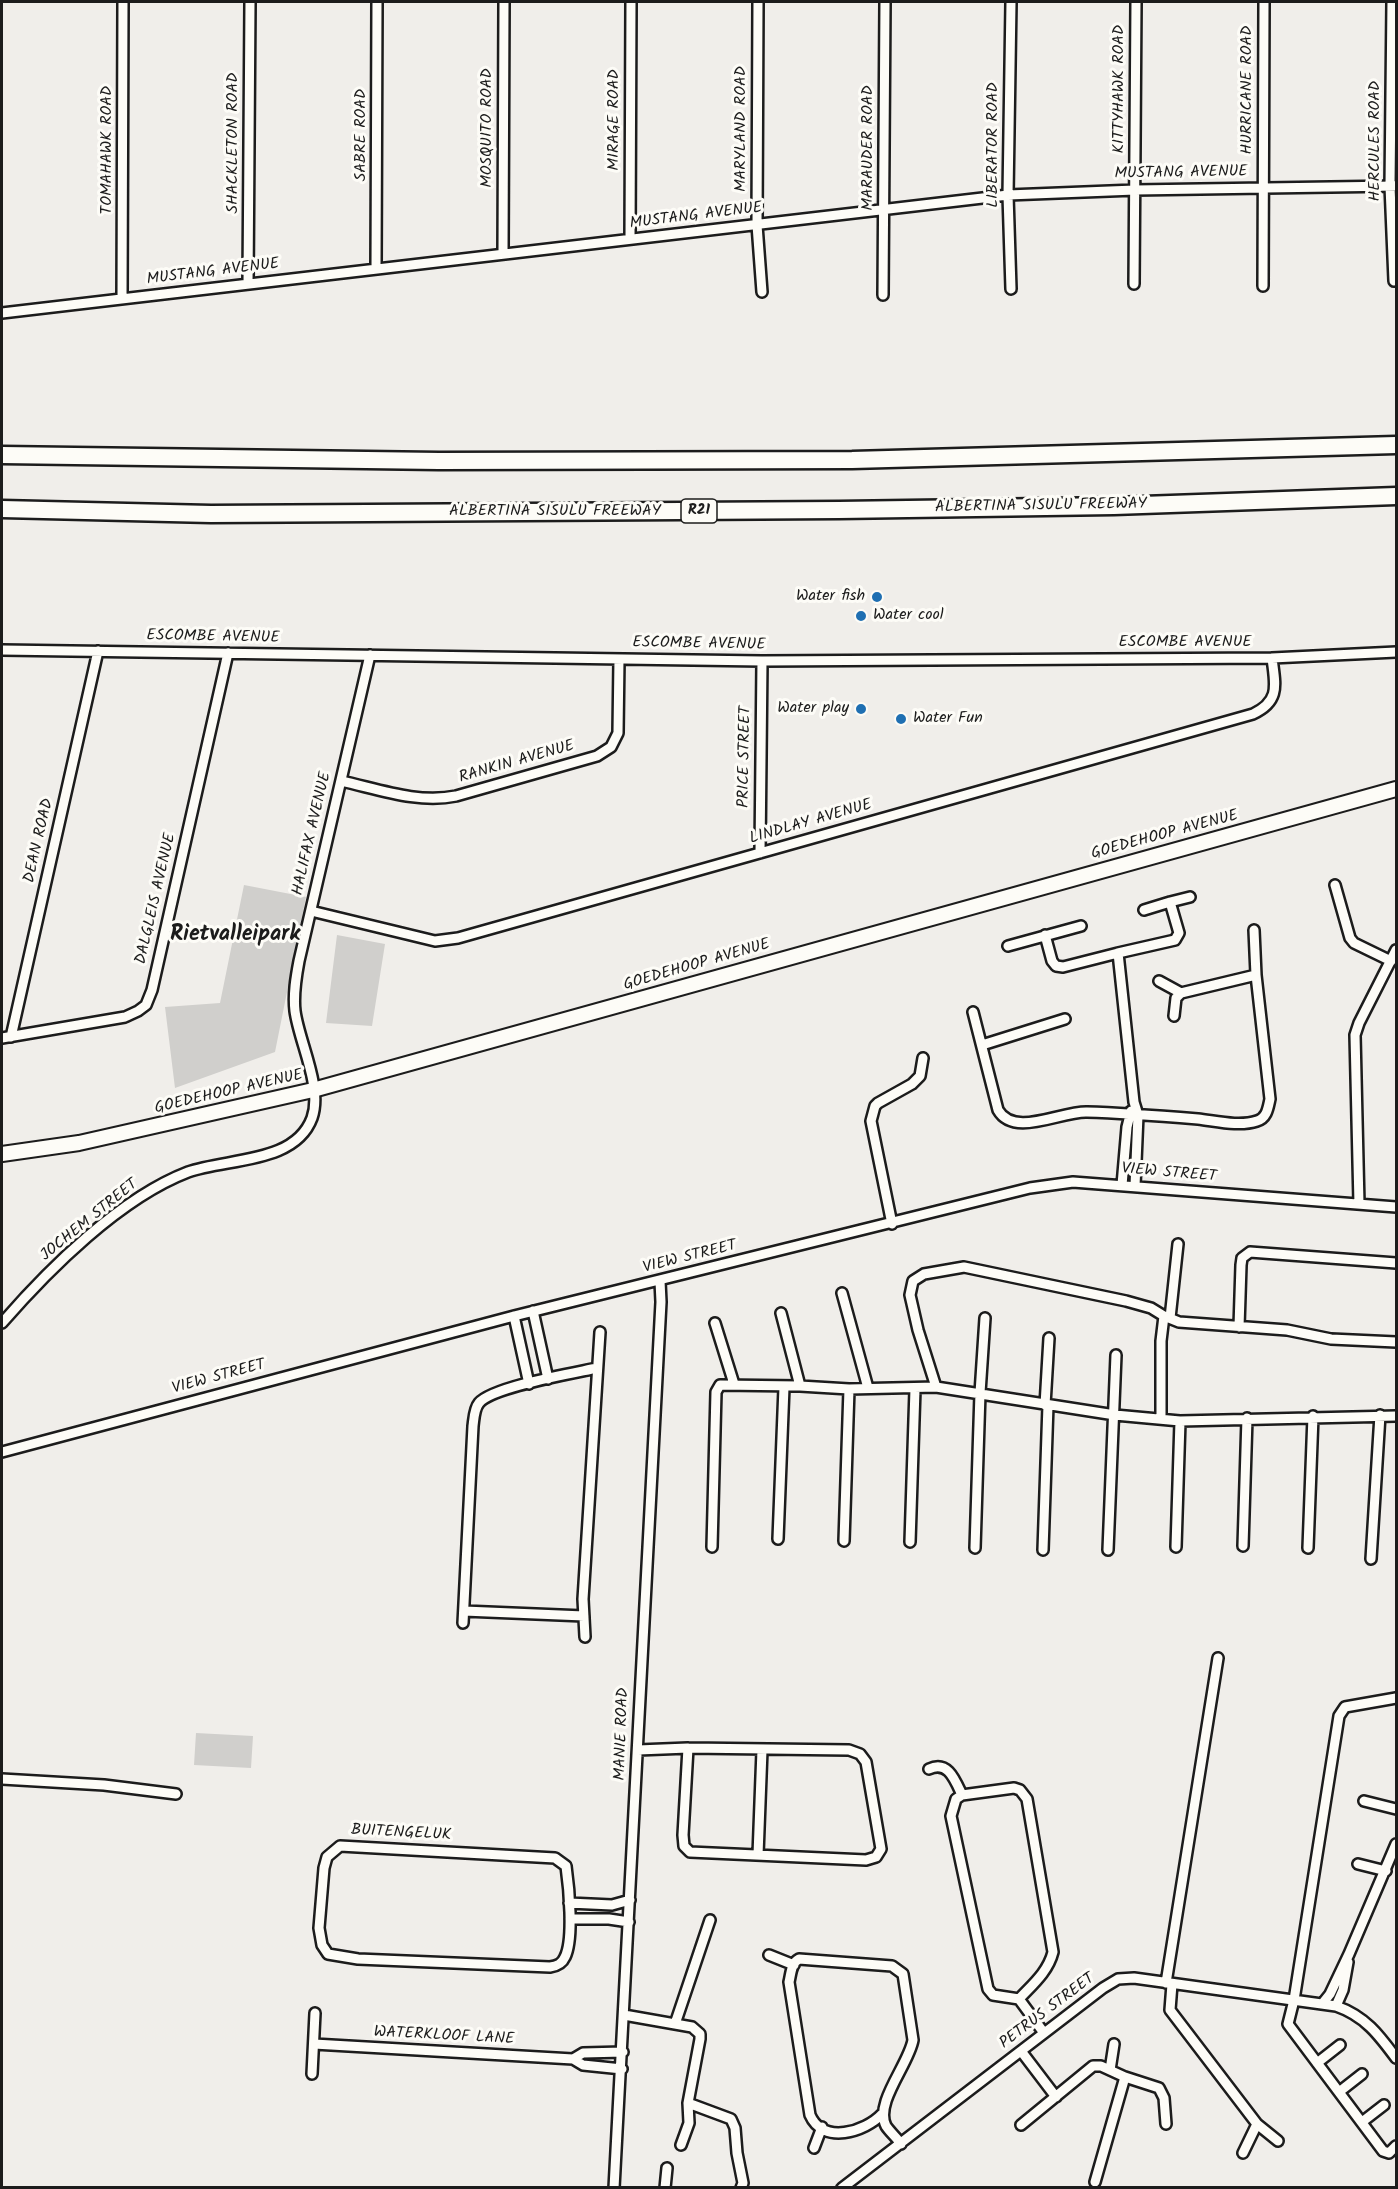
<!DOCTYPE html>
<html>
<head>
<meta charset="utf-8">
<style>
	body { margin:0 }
	#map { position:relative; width:1398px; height:2189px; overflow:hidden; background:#f0eeea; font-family:Kalam,sans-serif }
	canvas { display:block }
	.frame { position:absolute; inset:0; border:3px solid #1c1c1c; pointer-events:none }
</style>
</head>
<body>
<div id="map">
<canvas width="1398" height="2189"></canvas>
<div class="frame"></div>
</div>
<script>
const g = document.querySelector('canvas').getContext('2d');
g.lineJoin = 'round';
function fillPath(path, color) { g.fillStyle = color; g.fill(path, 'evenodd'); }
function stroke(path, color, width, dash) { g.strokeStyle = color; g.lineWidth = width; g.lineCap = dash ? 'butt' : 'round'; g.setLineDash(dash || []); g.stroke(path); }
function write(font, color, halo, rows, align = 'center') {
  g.font = font + ' Kalam,sans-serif'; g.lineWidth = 6; g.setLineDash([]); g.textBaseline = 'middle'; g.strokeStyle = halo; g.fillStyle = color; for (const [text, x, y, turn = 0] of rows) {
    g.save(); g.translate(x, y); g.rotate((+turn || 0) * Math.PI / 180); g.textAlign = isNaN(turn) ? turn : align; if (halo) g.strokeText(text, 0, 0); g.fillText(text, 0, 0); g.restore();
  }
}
const green = new Path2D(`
	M244 885 306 897 275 1052 175 1088 165 1007 220 1003Z
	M337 935 385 944 372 1026 326 1023Z
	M196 1733 253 1736 251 1768 194 1765Z`);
const minor = new Path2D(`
	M758 2 757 225 762 292
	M1392 2 1390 186 1394 281
	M630 239 631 2
	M503 254 504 2
	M376 269 377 2
	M248 284 250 2
	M1134 284 1136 2
	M1263 286 1264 2
	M1011 289 1008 195 1011 2
	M883 295 885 2
	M122 299 123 2
	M2 313 1008 195 1135 190 1396 186
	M2 650 762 661 1272 658 1396 652
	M341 781C378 789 418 804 456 796L597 756 611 747 618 733 619 659
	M760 853 762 661
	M1335 885 1350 938 1354 943 1391 961
	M1144 910 1170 902
	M311 911 435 941 458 938 1253 714C1281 701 1275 684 1272 658
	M1045 935 1052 961 1056 966 1063 967 1118 953
	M1008 946 1081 926
	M1159 981 1181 993
	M973 1012 998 1110C1014 1138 1061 1111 1087 1112 1124 1113 1161 1116 1198 1119 1216 1121 1239 1127 1257 1121 1267 1118 1268 1108 1270 1099L1256 975 1254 930
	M1174 1016 1176 998 1181 993 1256 975
	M11 1037 98 651
	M2 1038 125 1017 138 1011 146 1005 152 990 228 653
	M982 1045 1065 1019
	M1122 1185 1127 1127 1131 1111
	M1135 1186 1138 1115 1134 1102 1118 953 1175 940 1179 933 1170 902 1190 897
	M1359 1204 1355 1035 1359 1023 1396 950
	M892 1224 871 1121 875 1106 878 1103 912 1084 920 1076 923 1058
	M842 1293 868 1388
	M533 1311 548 1379
	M781 1313 800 1386
	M514 1316 529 1384
	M1164 1316 1179 1322 1287 1330 1331 1339 1396 1342
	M1170 1318 1178 1244
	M2 1323C49 1269 120 1198 188 1172 227 1158 295 1164 312 1118 323 1087 299 1042 295 1011 293 994 296 977 299 961L370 655
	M715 1323 734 1384
	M1239 1327 1241 1265 1242 1258 1250 1252 1396 1263
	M936 1387 918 1330 910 1295 913 1281 924 1274 964 1267 1126 1301 1151 1308 1164 1316 1161 1341V1419
	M1045 1405 1049 1338
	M2 1452 514 1316 1030 1188 1073 1182 1396 1207
	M778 1539 784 1387
	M844 1541 849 1389
	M910 1542 915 1389
	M1243 1546 1247 1418
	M712 1547 716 1392 720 1385 800 1386 849 1389 936 1387 1115 1415 1180 1421 1396 1416
	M1176 1547 1180 1421
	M975 1548 980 1393 985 1318
	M1308 1548 1313 1416
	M1043 1550 1048 1405
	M1108 1550 1116 1355
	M1371 1559 1380 1415
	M464 1611 584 1616
	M463 1623 473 1426C474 1419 474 1409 479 1403 492 1387 574 1373 597 1368
	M585 1637 583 1599 600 1332
	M1396 1698 1345 1707 1339 1716 1294 2000 1288 2024 1383 2151 1389 2153 1396 2146
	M638 1750 688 1748 849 1750 860 1754 866 1762 881 1849 876 1857 866 1860 690 1852 684 1846 683 1835 688 1748
	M929 1769C948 1760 955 1780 962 1795
	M2 1779 104 1785 176 1794
	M1364 1801 1396 1809
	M340 1846 555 1858 566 1866C569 1887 574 1939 565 1957 562 1964 557 1966 550 1967L358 1959 328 1954 322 1945 319 1928 324 1868 327 1857Z
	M758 1855 762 1750
	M1358 1864 1386 1871
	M569 1903 612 1905 630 1900
	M570 1919H609L629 1922
	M769 1955 794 1965
	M1166 1983 1218 1658
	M1172 1984 1170 2010 1257 2124 1243 2153
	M1019 1999C1032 1985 1048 1972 1053 1952L1027 1799 1020 1790 1014 1788 962 1795 956 1799 951 1816 988 1989 993 1995 1019 1999 1044 2033
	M1322 2004 1330 1994 1349 1954 1396 1844
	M1336 2006 1343 1990 1348 1962
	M624 2015 692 2027 700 2034V2039L688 2103 731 2119 735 2128 737 2153 743 2183 741 2188
	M675 2024 710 1920
	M314 2044 573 2059 583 2065 622 2069
	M1021 2051 1056 2097
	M573 2059 583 2053 623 2052
	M1317 2063 1340 2045
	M1110 2070 1114 2044
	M312 2074 315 2013
	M1125 2077 1159 2088 1164 2098 1166 2124
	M1339 2092 1362 2074
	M882 2114C865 2132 823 2145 810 2115L789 1982C791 1974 791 1963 799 1959L892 1966 903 1974 913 2040C909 2064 874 2103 886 2126 890 2132 897 2138 901 2144
	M1362 2122 1384 2105
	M1257 2124 1278 2141
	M1021 2125 1093 2066H1101L1125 2077 1095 2182
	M681 2145 689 2123 688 2103
	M814 2148 822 2127
	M614 2188 661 1302 660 1281
	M665 2188 667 2168
	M842 2188 1103 1988 1118 1979 1134 1978 1336 2006C1365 2016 1379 2035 1396 2058`);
const secondary = new Path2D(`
	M2 1154 79 1143 313 1090 1396 789`);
const motorway = new Path2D(`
	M2 455 439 461 852 460 1396 445
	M2 509 211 514 839 510 1114 506 1396 496`);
const markers = [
	[877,597,6,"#1f6fb2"],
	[861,616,6,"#1f6fb2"],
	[861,709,6,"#1f6fb2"],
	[901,719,6,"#1f6fb2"]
];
const shields = [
	[699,511,36]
];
const shieldNames = [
	["R21",699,511]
];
const streetNames = [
	["KITTYHAWK ROAD",1120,89,-90],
	["HURRICANE ROAD",1248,90,-90],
	["MIRAGE ROAD",615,120,-90],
	["MOSQUITO ROAD",488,128,-90],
	["MARYLAND ROAD",742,129,-90],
	["SABRE ROAD",362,135,-90],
	["HERCULES ROAD",1376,141,-90],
	["SHACKLETON ROAD",234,143,-90],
	["LIBERATOR ROAD",994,145,-90],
	["MARAUDER ROAD",869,148,-90],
	["TOMAHAWK ROAD",108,150,-90],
	["MUSTANG AVENUE",1181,174,-1],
	["MUSTANG AVENUE",696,217,-7],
	["MUSTANG AVENUE",213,273,-7],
	["ALBERTINA SISULU FREEWAY",1041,507,-1],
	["ALBERTINA SISULU FREEWAY",555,512],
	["ESCOMBE AVENUE",213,638,1],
	["ESCOMBE AVENUE",1185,643],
	["ESCOMBE AVENUE",699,645,1],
	["PRICE STREET",746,757,-89],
	["RANKIN AVENUE",517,763,-16],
	["LINDLAY AVENUE",811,823,-16],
	["HALIFAX AVENUE",313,834,-77],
	["GOEDEHOOP AVENUE",1165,836,-15],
	["DEAN ROAD",40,841,-77],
	["DALGLEIS AVENUE",157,899,-77],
	["GOEDEHOOP AVENUE",697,966,-16],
	["GOEDEHOOP AVENUE",229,1093,-13],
	["VIEW STREET",1169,1174,5],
	["JOCHEM STREET",90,1221,-39],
	["VIEW STREET",690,1258,-14],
	["VIEW STREET",219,1378,-15],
	["MANIE ROAD",623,1734,-88],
	["BUITENGELUK",401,1834,3],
	["PETRUS STREET",1048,2012,-37],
	["WATERKLOOF LANE",444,2037,3]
];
const poiNames = [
	["Water fish",865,597],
	["Water cool",873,616,"left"],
	["Water play",849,709],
	["Water Fun",913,719,"left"]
];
const districtNames = [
	["Rietvalleipark",235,936]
];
fillPath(green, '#d0cfcc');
stroke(minor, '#1c1c1c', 14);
stroke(secondary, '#1c1c1c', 18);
stroke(motorway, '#1c1c1c', 21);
stroke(minor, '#fdfcf7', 9);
stroke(secondary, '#fdfcf7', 14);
stroke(motorway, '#fdfcf7', 16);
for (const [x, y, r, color] of markers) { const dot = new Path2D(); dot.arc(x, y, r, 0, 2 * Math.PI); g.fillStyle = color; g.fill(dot); stroke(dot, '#fdfcf7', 2); }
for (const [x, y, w] of shields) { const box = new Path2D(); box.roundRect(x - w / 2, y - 12, w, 24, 4.5); g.fillStyle = '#fdfcf7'; g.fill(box); stroke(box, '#1c1c1c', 1.5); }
write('bold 15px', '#1c1c1c', null, shieldNames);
write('16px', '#1c1c1c', '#fdfcf7', streetNames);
write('16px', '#1c1c1c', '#fdfcf7', poiNames, 'right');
write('bold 22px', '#1c1c1c', '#fdfcf7', districtNames);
</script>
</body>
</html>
